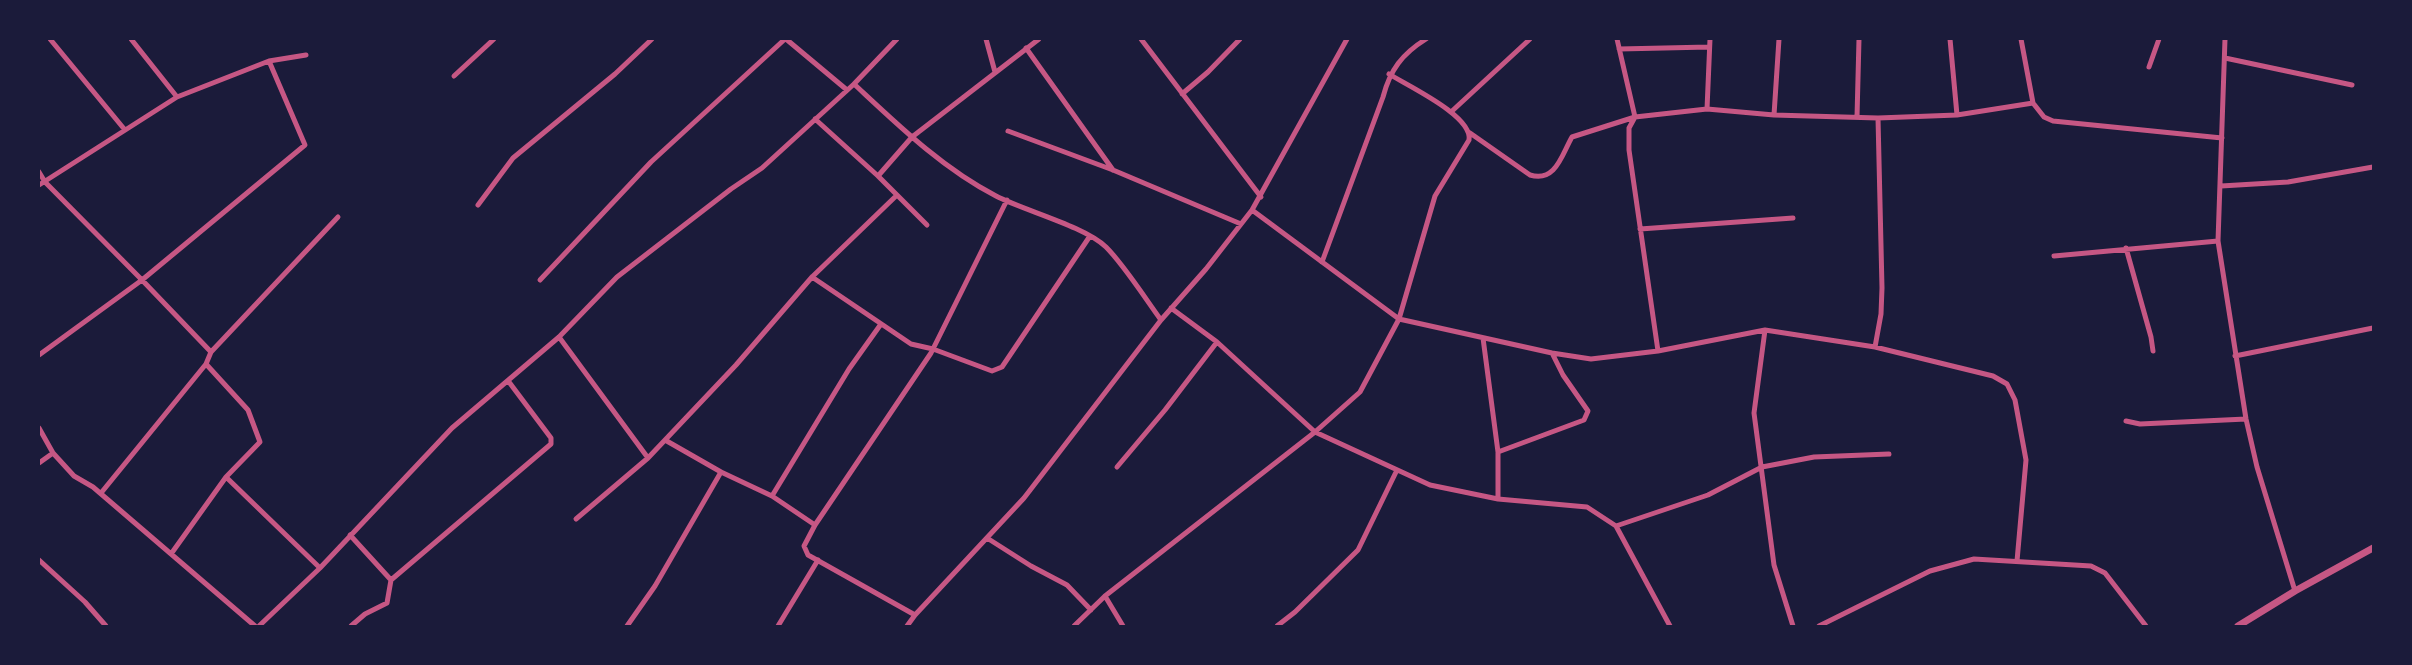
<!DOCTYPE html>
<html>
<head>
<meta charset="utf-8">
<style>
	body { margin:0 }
	#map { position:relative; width:2412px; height:665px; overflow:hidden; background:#1b1b3a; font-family:"Archivo Narrow",sans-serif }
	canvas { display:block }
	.frame { position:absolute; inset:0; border:40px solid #1b1b3a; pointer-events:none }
</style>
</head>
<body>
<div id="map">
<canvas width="2412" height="665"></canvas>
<div class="frame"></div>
</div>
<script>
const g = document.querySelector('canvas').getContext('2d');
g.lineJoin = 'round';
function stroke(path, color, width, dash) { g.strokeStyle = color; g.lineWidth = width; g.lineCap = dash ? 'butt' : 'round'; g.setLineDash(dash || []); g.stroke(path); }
const minor = new Path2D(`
	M50 39 125 130
	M786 39 847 90
	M986 39 995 72
	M1141 39 1261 197
	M1617 39 1635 117 1629 128V150L1658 351
	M1950 39 1957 115
	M2021 39 2033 103
	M2225 39 2218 241 2246 419 2257 467 2295 591
	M1026 48 1113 170
	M1619 49 1709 47
	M2225 58 2352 85
	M269 61 305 145 142 280 211 352 338 217
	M2149 67 2159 39
	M454 76 494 39
	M854 84C898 125 942 168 996 196 1025 211 1084 226 1106 247 1124 265 1145 298 1161 320
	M1182 94 1208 72 1240 39
	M177 97 269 61 306 55
	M1707 109 1710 39
	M1451 112 1530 39
	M1774 115 1779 39
	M1857 117 1859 39
	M815 119 878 176 927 225
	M1008 131 1113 170 1241 224
	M1470 133 1530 175C1556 183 1562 154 1572 137L1635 117 1707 109 1774 115 1878 118 1957 115 2033 103 2044 117 2053 121 2222 138
	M39 172 45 182 142 280 39 355
	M878 176 912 137 1039 39
	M39 185 177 97 131 39
	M2221 186 2288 182 2373 167
	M478 205 513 158 615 74 652 39
	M1252 210 1399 319 1552 353 1591 359 1658 351 1765 330 1875 347 1993 376 2007 384 2015 400 2026 460 2017 561
	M1640 229 1793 218
	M2126 248 2151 337 2153 351
	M2054 256 2218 241
	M1322 262 1383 97C1390 70 1402 54 1426 39
	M812 277 911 344 933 349 992 371 1002 367 1090 236
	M540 280 651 162 785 39
	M1171 308 1217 342 1315 432 1430 485 1498 499 1587 507 1616 526 1670 626
	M1765 330 1754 413 1774 565 1793 626
	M559 337 648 458
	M1483 338 1498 452V499
	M1875 347 1881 314 1882 288 1878 118
	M2235 356 2373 328
	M2126 421 2140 424 2246 419
	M39 428 53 453
	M665 440 721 472 772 496 815 525
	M1498 452 1584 420 1588 411 1563 375 1552 353
	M39 463 53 453 74 476 93 487 255 626
	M1117 467 1165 410 1217 342
	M226 477 320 568
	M101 493 206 364 211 352
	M772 496 849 369 881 324
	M576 519 648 458 736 365 812 277 896 196
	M1616 526 1708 495 1762 467 1814 457 1889 454
	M350 535 391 580
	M987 538 1031 566 1067 585 1091 610
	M171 554 226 477 260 442 248 410 206 364
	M39 560 85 602 106 626
	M1105 596 1123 626
	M915 615 808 555 804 546 815 525 931 353 1007 200
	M259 626 320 568 452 428 559 337 617 277 731 189 762 168 854 84 897 39
	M351 626 365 614 387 603 391 580 551 444V438L509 382
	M627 626 655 586 721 472
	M778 626 818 560
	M907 626 915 615 1024 498 1161 320 1206 269 1252 210 1347 39
	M1074 626 1105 596 1315 432 1360 392 1399 319 1435 196 1469 140C1473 116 1408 86 1389 74
	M1277 626 1295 612 1358 550 1397 470
	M1819 626 1930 571 1974 559 2091 566 2105 573 2146 626`);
const tertiary = new Path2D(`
	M2238 626 2295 591 2373 548`);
stroke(minor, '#c65784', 5);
stroke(tertiary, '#c65784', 7);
</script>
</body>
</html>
